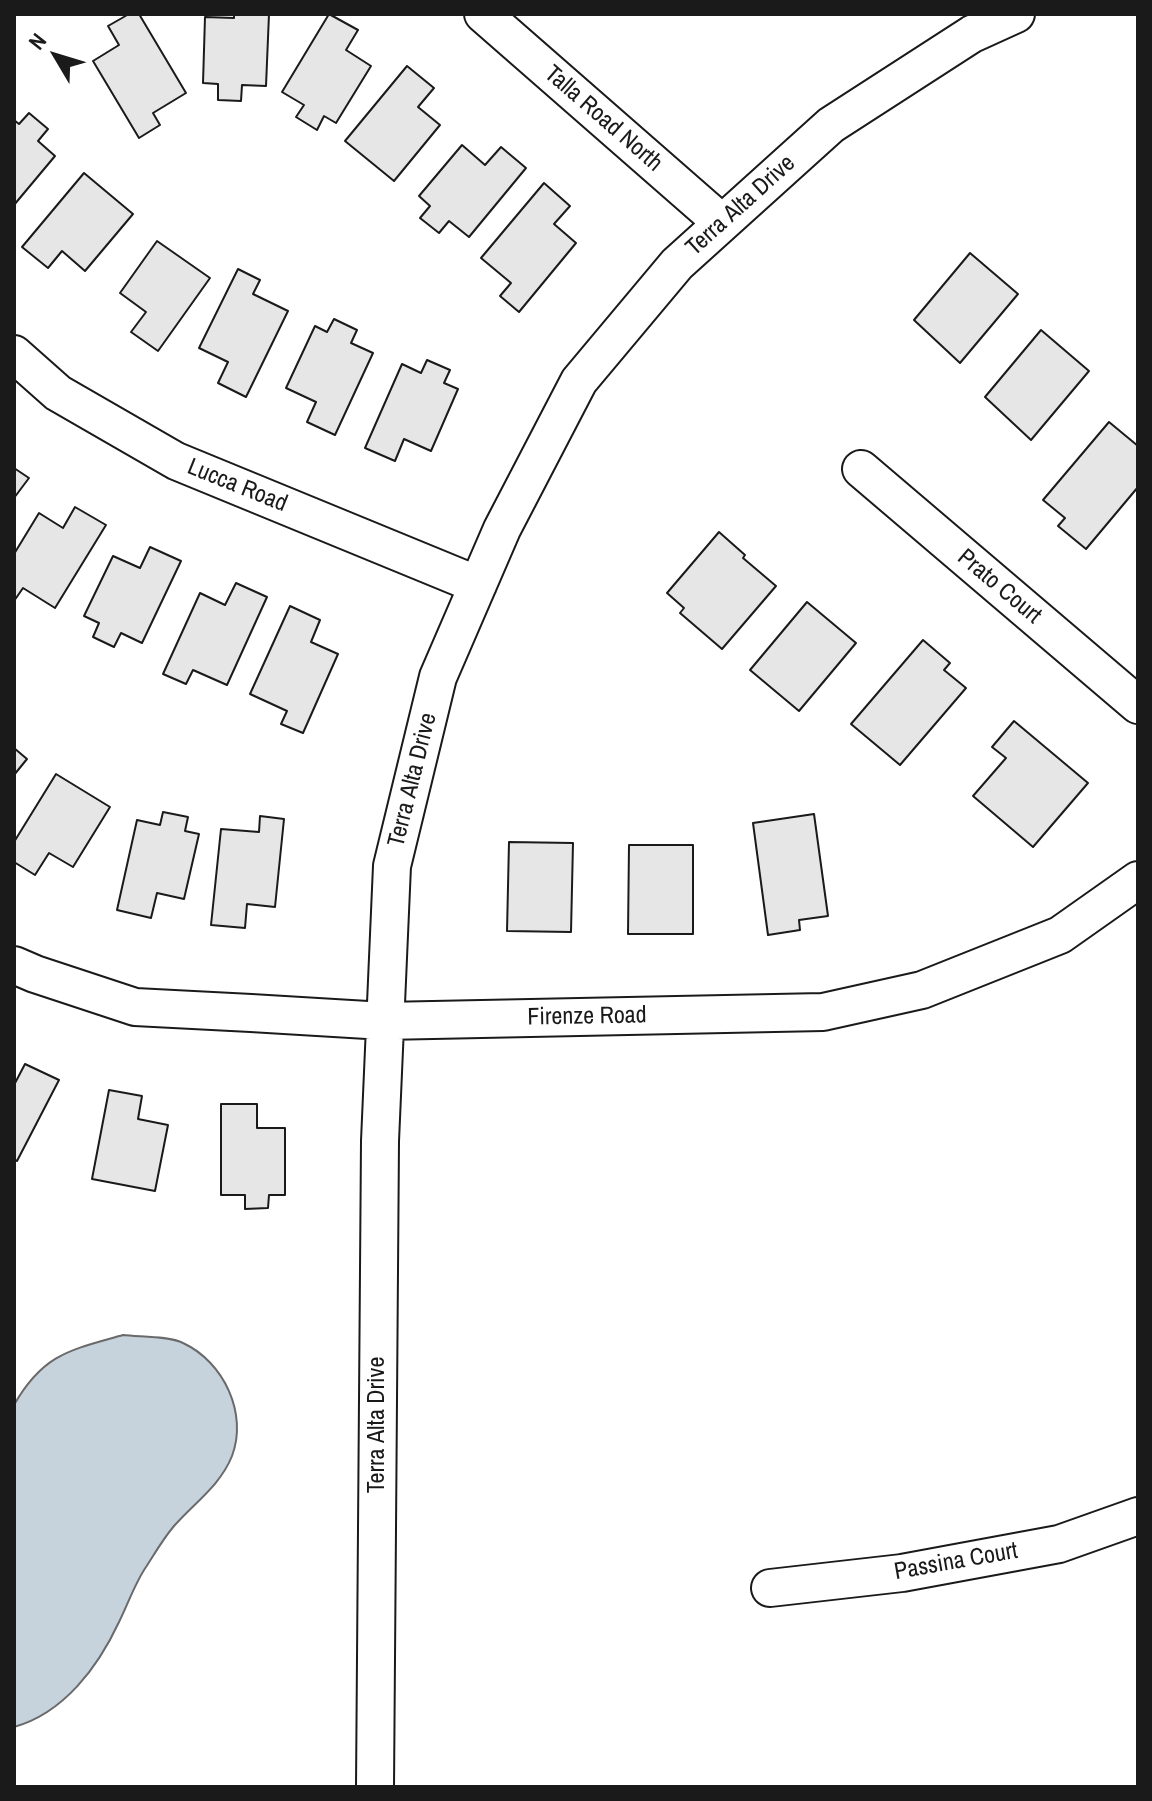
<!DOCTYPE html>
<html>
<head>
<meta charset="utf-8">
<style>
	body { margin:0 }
	#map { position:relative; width:1152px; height:1801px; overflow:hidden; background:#fff; font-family:"Archivo Narrow",sans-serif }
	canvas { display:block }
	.frame { position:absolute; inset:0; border:16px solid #1a1a1a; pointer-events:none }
	.north { position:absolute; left:16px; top:16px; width:80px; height:80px; -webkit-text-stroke:6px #fff; paint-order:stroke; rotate:308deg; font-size:22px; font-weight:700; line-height:32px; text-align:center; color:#1a1a1a }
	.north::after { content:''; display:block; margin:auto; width:28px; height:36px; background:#1a1a1a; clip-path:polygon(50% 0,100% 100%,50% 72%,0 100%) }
</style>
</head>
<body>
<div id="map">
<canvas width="1152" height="1801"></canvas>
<div class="frame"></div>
<div class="north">N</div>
</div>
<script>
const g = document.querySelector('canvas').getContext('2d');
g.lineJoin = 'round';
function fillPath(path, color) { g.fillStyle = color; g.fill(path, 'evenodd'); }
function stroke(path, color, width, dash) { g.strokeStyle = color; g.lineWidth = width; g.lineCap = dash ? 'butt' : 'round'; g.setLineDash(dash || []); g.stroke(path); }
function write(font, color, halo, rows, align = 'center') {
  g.font = font + ' "Archivo Narrow",sans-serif'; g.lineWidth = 6; g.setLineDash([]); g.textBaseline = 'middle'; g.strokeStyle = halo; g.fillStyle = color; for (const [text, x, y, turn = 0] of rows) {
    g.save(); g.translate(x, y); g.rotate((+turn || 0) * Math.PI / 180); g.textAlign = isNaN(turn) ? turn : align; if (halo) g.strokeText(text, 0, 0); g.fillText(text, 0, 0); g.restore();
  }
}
const water = new Path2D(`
	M123 1335C139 1337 170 1336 183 1343 224 1362 248 1414 232 1456 220 1486 194 1503 174 1526 163 1539 155 1553 146 1567 135 1583 128 1604 119 1622 98 1667 64 1713 14 1727V1405C43 1354 70 1350 123 1335Z`);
const building = new Path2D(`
	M129 14H139L186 93 153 113 160 125 139 138 93 61 119 45 108 26Z
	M234 14H269L266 86 242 85 241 101 218 100V84L203 83 205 17 234 18Z
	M329 14 358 30 346 50 371 66 336 123 324 116 317 130 296 117 304 105 282 92Z
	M407 66 434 88 418 107 440 125 394 181 345 141Z
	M29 113 48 129 38 141 55 156 14 205V120L19 124Z
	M462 145 485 165 501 147 526 168 469 237 449 221 439 233 420 218 430 206 419 196Z
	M84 173 133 214 85 271 62 251 48 268 22 247Z
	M544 183 570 206 554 224 576 243 519 312 500 296 511 283 481 258Z
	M157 241 210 278 158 351 131 332 146 312 120 293Z
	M970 253 1018 294 960 363 914 320Z
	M238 269 260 280 253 294 288 311 246 397 218 383 228 362 199 348Z
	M334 319 357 330 351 343 373 353 335 435 307 422 316 402 286 388 315 326 327 332Z
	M1041 330 1089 371 1031 440 985 397Z
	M427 360 450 370 444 383 458 389 431 451 404 439 395 461 365 448 402 364 421 373Z
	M1109 422 1138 446V487L1086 549 1058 526 1065 518 1043 500Z
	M14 468 29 478 14 498Z
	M75 507 106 525 55 608 23 588 14 601V554L39 513 63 528Z
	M719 532 745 555 743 558 776 586 722 649 680 613 684 608 667 593Z
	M150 547 181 561 142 643 121 633 114 647 93 637 99 623 84 616 113 556 140 568Z
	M236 583 267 597 227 685 193 670 186 684 163 674 200 593 225 605Z
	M807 602 856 643 799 711 750 670Z
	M290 606 320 620 311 642 338 654 303 733 281 724 287 711 250 694Z
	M923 640 950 663 944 670 966 688 900 765 851 724Z
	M1014 721 1088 783 1033 847 973 796 1006 758 992 747Z
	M14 748 27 759 14 775Z
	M56 774 110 807 73 867 49 853 35 875 14 862V842Z
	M163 812 188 817 185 831 199 834 184 899 157 893 151 918 117 910 137 820 160 825Z
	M814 814 828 916 799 920 800 930 768 935 753 823Z
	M260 816 284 819 275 907 247 904 245 928 211 925 221 829 259 832Z
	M509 842 573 843 571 932 507 931Z
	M629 845H693V934H628Z
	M25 1064 59 1080 17 1161 14 1159V1085Z
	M109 1090 142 1096 138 1119 168 1125 155 1191 92 1179Z
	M221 1104H257V1128H285V1195H269L268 1208 245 1209V1195H221Z`);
const minor = new Path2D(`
	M483 14 722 223
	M14 354 58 393 176 461 478 585
	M861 469 1138 705
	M14 965 35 974 135 1007 251 1013 384 1021 823 1012 922 990 1060 935 1138 880
	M770 1588 902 1573 1059 1544 1138 1516
	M375 1787 380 1141 392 866 438 677 502 529 579 381 677 264 831 125 972 34 1016 14`);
const streetNames = [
	["Talla Road North",603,119,41],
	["Terra Alta Drive",741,206,-42],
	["Lucca Road",237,486,22],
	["Prato Court",999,587,40],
	["Terra Alta Drive",413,780,-76],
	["Firenze Road",587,1017,-1],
	["Terra Alta Drive",378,1425,-90],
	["Passina Court",956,1562,-10]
];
fillPath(water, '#c6d2dc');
stroke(water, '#6a6a6a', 2);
fillPath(building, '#e6e6e6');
stroke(building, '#1a1a1a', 2);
stroke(minor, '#1a1a1a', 40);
stroke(minor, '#fff', 36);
write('24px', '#1a1a1a', '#fff', streetNames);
</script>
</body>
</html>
